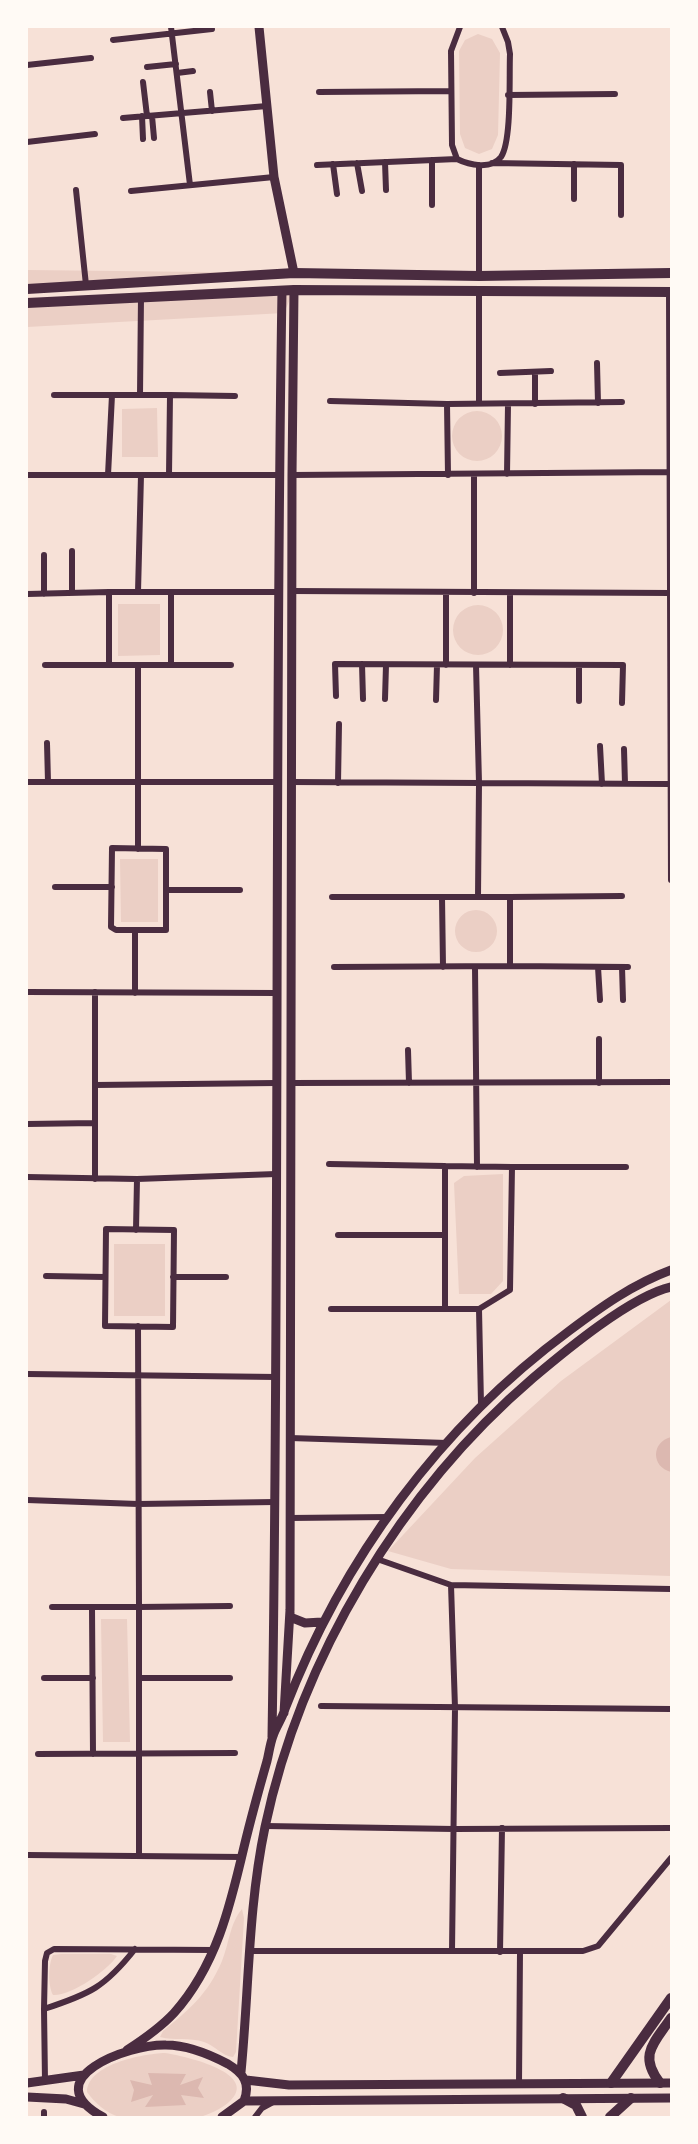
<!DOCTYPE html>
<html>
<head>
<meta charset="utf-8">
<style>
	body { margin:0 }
	#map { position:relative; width:698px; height:2144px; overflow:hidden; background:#f7e1d7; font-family:Helvetica,sans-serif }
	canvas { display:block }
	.frame { position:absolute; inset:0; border:28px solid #fffaf5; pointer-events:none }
</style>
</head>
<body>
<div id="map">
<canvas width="698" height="2144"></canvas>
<div class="frame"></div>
</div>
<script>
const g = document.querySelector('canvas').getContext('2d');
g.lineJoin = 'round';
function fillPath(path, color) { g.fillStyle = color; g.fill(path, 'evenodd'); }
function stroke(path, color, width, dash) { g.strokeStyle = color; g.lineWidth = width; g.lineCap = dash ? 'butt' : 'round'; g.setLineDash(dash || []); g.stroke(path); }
const green = new Path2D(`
	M478 34 492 39 500 53 498 135 492 149 479 154 465 148 460 134 459 51 465 40Z
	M27 270 294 273 27 289Z
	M294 290 284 313 27 327V303Z
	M157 408 158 457H122V409Z
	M452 436a25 25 0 1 1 50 0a25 25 0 1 1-50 0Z
	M118 604H160V655L118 656Z
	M453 630a25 25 0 1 1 50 0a25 25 0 1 1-50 0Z
	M120 859H158V922H121Z
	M455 931a21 21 0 1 1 42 0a21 21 0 1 1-42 0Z
	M503 1174V1281L491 1294H459L454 1183 464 1176Z
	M114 1244H165V1316H114Z
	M671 1300V1576L451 1569 388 1551 475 1458 561 1381Z
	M101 1619H127L130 1742H103Z
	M242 1909 244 1918 236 2052 233 2057C222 2056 214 2045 204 2042 190 2037 174 2041 160 2037L163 2031C189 2010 208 1994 222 1961 229 1944 230 1923 242 1909Z
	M61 1954H111L117 1956C107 1971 71 1996 53 1995 48 1986 48 1965 53 1955Z
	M165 2053C180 2055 259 2072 231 2100 225 2107 212 2113 203 2116 196 2119 129 2119 120 2117 107 2114 94 2102 87 2092 88 2064 142 2054 165 2053Z`);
const water = new Path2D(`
	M671 1437V1472C651 1467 651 1442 671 1437Z
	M148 2073 186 2074 180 2085 203 2077 198 2088 204 2098 181 2095 186 2105 145 2107 153 2095 131 2102 134 2090 130 2080 152 2085Z`);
const minor = new Path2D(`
	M171 27 190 185
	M460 27 451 51 452 145 457 159C469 165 491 170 501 157 512 141 509 76 510 54L508 42 502 27
	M113 40 212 29
	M27 65 91 58
	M147 67 176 64
	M177 73 193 71
	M143 82 147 116
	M210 92 212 111
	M319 92 451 91
	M508 95 615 94
	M142 116 143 139
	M152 116 154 138
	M123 118 267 106
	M27 142 95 134
	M432 160V205
	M385 162 386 190
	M357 163 362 191
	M492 163 621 165V215
	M333 164 337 194
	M317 165 457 159
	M479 165V276
	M76 190 86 285
	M131 191 274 177
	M574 199V164
	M669 292 671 880
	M597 363 598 403
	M535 372V404
	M500 373 551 371
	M54 395H112
	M140 395 141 297
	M170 395 235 396
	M330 401 447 404
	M479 403V292
	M507 474 508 405
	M27 475H169L170 395H112L108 475
	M169 475H279
	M292 475 671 472
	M448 475 447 404 622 402
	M474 475V593
	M44 555V594
	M291 591 671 593
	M138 592 141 475
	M171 592H278
	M72 593V551
	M446 593V665
	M510 593V665
	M27 594 109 592
	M362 664 363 699
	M45 665H171V592H109V665
	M171 665H231
	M476 665 479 783 478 897
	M336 696 335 664 623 665 622 703
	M385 699 386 665
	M436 700 437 665
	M579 701V665
	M47 743 48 782
	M600 746 602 784
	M624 749 625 784
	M27 782H278
	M291 782 671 784
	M338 783 339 724
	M112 848 166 849V930H116L111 927Z
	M138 849V665
	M55 887H112
	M166 890H240
	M332 897H442
	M510 897 622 896
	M510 966 628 967
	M334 967 510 966V897H442L443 967
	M475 967 477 1167
	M598 967 600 1000
	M622 967 623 1000
	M27 992 278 993
	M135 993V930
	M408 1050 409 1083
	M291 1083 671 1082
	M599 1083V1039
	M95 1085 276 1083
	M27 1124 95 1123
	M329 1164 445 1166
	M445 1166 512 1167 510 1290 479 1309H445Z
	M512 1167H626
	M27 1177 137 1179 276 1174
	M95 1179V992
	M106 1229 174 1230 173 1327 105 1326Z
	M136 1230 137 1179
	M338 1235H445
	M46 1276 105 1277
	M173 1277H226
	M331 1309H445
	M479 1309 481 1404
	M138 1326 139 1607 230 1606
	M27 1374 277 1377
	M290 1438 447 1443
	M27 1500 138 1504 275 1502
	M290 1518 388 1517
	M377 1559 451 1585 671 1589
	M451 1585 455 1708 452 1951
	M52 1607H139V1856
	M92 1607 93 1754
	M44 1678H93
	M139 1678H230
	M321 1706 671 1709
	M38 1754 235 1753
	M265 1826 454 1829 671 1828
	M27 1855 242 1857
	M249 1951H583L598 1946 671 1858
	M500 1952 502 1828
	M44 2009C90 1994 105 1987 135 1949
	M45 2081 44 2009 45 1961 47 1953 54 1949 214 1950
	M519 2084 520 1951
	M44 2112V2117
	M255 2117 262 2108 273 2102`);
const secondary = new Path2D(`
	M259 27 274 177 294 273
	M290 1612V1617L305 1623 322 1622
	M284 1713 290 1610 292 475 294 290
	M272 1737C280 1255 274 773 282 291
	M127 2050C144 2039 160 2028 174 2013 216 1966 230 1907 244 1847 251 1818 259 1789 267 1761 269 1753 270 1744 273 1736 276 1727 282 1719 285 1709 342 1560 440 1426 569 1331 601 1307 633 1284 671 1270
	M241 2072C249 1990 248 1908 265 1827 301 1657 401 1491 533 1378 565 1351 631 1296 671 1287
	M246 2080 289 2085 671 2083
	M27 2083 84 2075
	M27 2097 66 2099 84 2104
	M244 2101 671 2098
	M103 2117C34 2079 128 2044 166 2045 187 2045 209 2054 228 2064 243 2073 251 2083 244 2101L222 2117`);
const primary = new Path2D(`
	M27 289 294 273 479 276 671 273
	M27 303 294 290 671 292
	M611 2083 671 1998
	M660 2083C638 2055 654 2043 671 2018
	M563 2098 576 2105 582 2117
	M610 2117 631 2098`);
fillPath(green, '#ebcfc5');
fillPath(water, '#dcb8b0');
stroke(minor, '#4a2c40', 6);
stroke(secondary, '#4a2c40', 9);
stroke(primary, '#4a2c40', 10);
</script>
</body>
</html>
